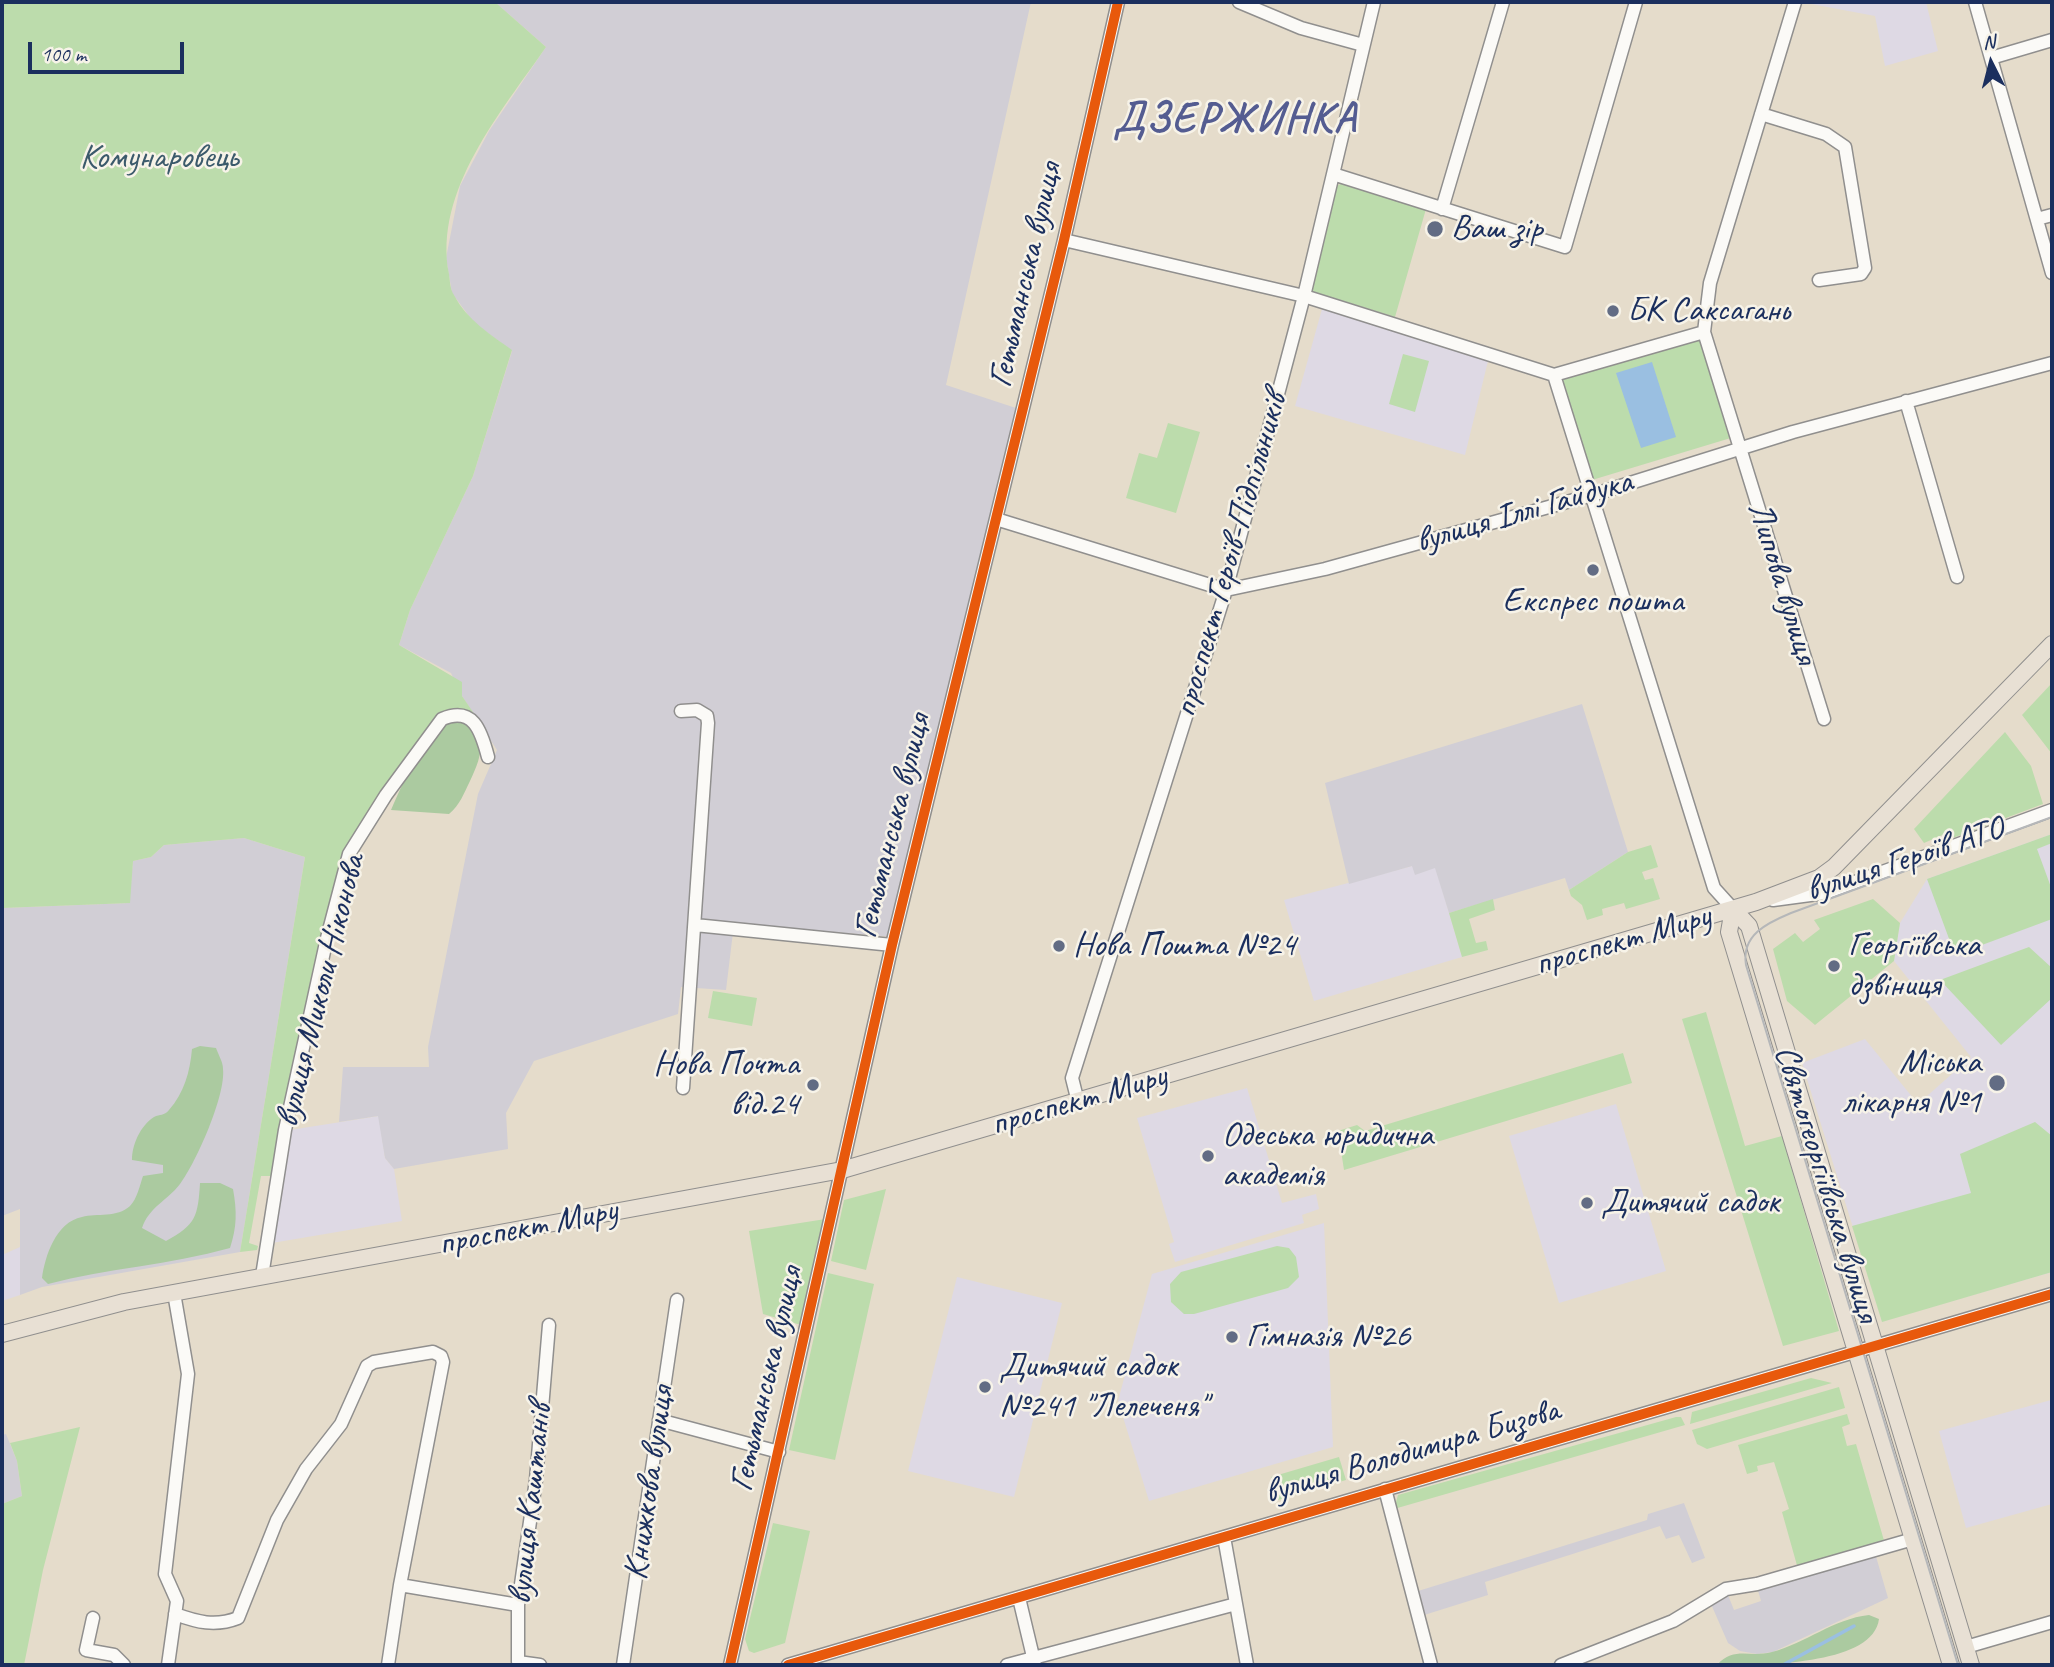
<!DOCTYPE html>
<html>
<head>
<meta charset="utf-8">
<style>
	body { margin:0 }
	#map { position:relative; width:2054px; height:1667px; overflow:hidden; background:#e5dccb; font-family:Caveat,sans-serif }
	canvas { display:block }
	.frame { position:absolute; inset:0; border:4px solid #1b2f5e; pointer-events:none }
	.north { position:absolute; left:1956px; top:28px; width:70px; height:70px; -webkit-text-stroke:5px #f7f3e8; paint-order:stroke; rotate:354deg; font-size:19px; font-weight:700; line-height:28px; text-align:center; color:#1b2f5e }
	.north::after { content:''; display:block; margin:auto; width:24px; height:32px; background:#1b2f5e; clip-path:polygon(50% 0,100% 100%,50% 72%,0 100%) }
	.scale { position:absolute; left:28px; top:42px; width:156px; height:32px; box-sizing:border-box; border:4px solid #1b2f5e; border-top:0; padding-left:9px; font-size:21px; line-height:24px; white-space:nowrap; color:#1b2f5e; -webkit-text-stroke:5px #f7f3e8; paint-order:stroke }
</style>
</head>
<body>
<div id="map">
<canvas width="2054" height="1667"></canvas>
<div class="frame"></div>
<div class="north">N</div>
<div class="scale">100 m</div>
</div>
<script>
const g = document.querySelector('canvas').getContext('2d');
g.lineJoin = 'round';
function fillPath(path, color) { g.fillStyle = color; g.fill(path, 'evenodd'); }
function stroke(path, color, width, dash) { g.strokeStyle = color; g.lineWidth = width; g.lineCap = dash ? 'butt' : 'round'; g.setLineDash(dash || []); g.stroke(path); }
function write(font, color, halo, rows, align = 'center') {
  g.font = font + ' Caveat,sans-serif'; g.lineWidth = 5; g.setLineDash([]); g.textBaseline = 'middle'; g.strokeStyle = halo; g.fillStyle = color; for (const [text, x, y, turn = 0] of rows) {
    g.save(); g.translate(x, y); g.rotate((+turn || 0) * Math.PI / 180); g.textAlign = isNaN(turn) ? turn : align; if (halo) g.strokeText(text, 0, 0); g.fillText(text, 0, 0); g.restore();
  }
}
const built = new Path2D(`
	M1926 2 1938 51 1885 66 1875 16 1806 3Z
	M1322 309 1488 361 1465 455 1295 406Z
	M2052 834V1272L1882 1321 1802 1063 1865 1039 1918 1104 1971 1057 1894 961 1900 923 1927 879Z
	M1412 866 1436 868 1462 957 1314 1001 1284 900Z
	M1247 1088 1282 1203 1316 1194 1319 1209 1302 1215 1304 1223 1175 1262 1169 1244 1174 1242 1137 1118Z
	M1616 1104 1666 1271 1559 1303 1509 1136Z
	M379 1116 385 1158 394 1169 402 1221 272 1243 290 1130Z
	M1324 1223 1333 1447 1149 1501 1118 1401 1152 1274Z
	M20 1247V1295L2 1301V1255Z
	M957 1277 1062 1303 1014 1497 908 1471Z
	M2051 1400 2052 1504 1966 1528 1939 1431Z`);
const industrial = new Path2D(`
	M495 2H1031L946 385 1022 410 894 937 734 924 726 990 681 987 678 1014 534 1061 506 1113 508 1149 394 1169 385 1158 378 1116 339 1122 343 1067H429L428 1047 478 794 497 750 462 696 451 673 399 645 410 610 473 476 512 351 474 323 452 293 446 258 460 186 489 131 546 47Z
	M1582 704 1628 852 1569 890 1565 878 1449 913 1435 868 1415 875 1412 866 1349 884 1325 783Z
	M244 838 305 857 240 1252 42 1287 20 1295V1209L2 1216V908L129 903 133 861 151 857 164 845Z
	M6 1434 17 1461 22 1496 2 1504V1435Z
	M1684 1503 1705 1558 1692 1563 1679 1535 1666 1539 1660 1526 1485 1582 1488 1595 1421 1616 1415 1592 1647 1520 1648 1514Z
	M1875 1553 1888 1598 1773 1652 1757 1654 1740 1651 1728 1643 1711 1604 1728 1595 1734 1610 1761 1601 1757 1587Z`);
const green = new Path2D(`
	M2 2H495L546 47C502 111 433 191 449 274 450 281 450 289 454 295 467 320 490 334 512 350L473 476 410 610 399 645 462 682V696L477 718 465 710 451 711 344 851 326 916 271 1176H261L249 1243 258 1246 257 1250 240 1252 305 857 244 838 164 845 151 857 133 861 130 903 2 908Z
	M1346 182 1426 209 1395 317 1311 291 1333 187Z
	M1702 334 1734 437 1592 480 1561 377Z
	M1403 354 1429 361 1415 412 1389 404Z
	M1168 423 1200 432 1176 513 1126 498 1139 453 1157 458Z
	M2052 683V754L2022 715Z
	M2005 732 2031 766 2043 804 1950 839 1947 833 1924 843 1914 829Z
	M2052 834V843L2037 849 2052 890V919L1955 955 1927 879Z
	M1651 845 1658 867 1642 872 1645 880 1653 878 1660 899 1626 909 1624 903 1602 909 1603 915 1587 920 1582 905 1571 896 1569 890 1628 852Z
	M1493 899 1495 910 1469 919 1476 943 1486 941 1488 950 1462 957 1449 913Z
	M1873 899 1900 923 1894 961 1815 1025 1787 1001 1773 949 1795 933 1803 942 1820 929 1814 920Z
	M2029 947 2052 968V998L2001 1045 1940 980Z
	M713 991 757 998 752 1026 708 1018Z
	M1706 1012 1745 1146 1782 1136 1839 1331 1783 1346 1682 1019Z
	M1623 1053 1632 1083 1344 1170 1338 1131 1357 1125 1365 1131Z
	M2035 1122 2052 1136V1272L1882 1322 1852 1226 1971 1193 1960 1154Z
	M886 1189 866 1270 831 1261 844 1200Z
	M832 1218 808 1327 763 1314 749 1231Z
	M1277 1246 1289 1248 1296 1257 1299 1277 1288 1288 1194 1314H1184L1171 1302 1170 1284 1181 1272Z
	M828 1273 874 1284 835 1460 789 1450Z
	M1811 1378 1832 1383 1690 1424 1692 1412Z
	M1839 1387 1845 1408 1707 1449 1697 1444 1692 1430Z
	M1847 1414 1850 1424 1842 1427 1847 1446 1856 1444 1885 1544 1798 1569 1782 1512 1789 1509 1774 1462 1757 1466 1758 1471 1747 1474 1738 1445Z
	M1676 1417H1681L1685 1425 1394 1509 1398 1495Z
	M80 1427 43 1570 24 1665H2V1504L22 1496 17 1461 10 1443Z
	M1339 1457 1346 1480 1278 1500 1271 1477Z
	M773 1523 810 1531 785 1643 754 1653 749 1651 745 1639Z`);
const forest = new Path2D(`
	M455 717C488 734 484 752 470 781 464 793 460 805 449 814L391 810C406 776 422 737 455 717Z
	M200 1046 216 1048C218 1054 223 1062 223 1069 226 1095 196 1163 180 1184 167 1201 149 1207 142 1228L166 1241C196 1225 198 1216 200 1183H220L233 1189C237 1211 237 1227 230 1248 170 1265 108 1268 48 1284L42 1278C45 1256 56 1222 82 1217 97 1213 117 1218 130 1206 137 1199 140 1185 143 1176L163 1173V1165L132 1160C132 1145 140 1126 154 1117 160 1114 164 1116 169 1110 184 1093 190 1072 192 1049Z
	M1869 1615 1879 1619C1873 1667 1755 1665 1717 1665 1734 1646 1749 1658 1772 1652 1806 1643 1833 1619 1869 1615Z`);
const water = new Path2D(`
	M1652 362 1676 437 1641 448 1616 373Z`);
const stream = new Path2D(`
	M1783 1665 1854 1626`);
const minor = new Path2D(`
	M1239 2 1301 28 1363 45
	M1795 2 1710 283 1704 332 1824 719
	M1975 2 2052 273
	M1991 58 2052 40
	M1761 114 1826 134 1845 147 1865 268 1861 274 1819 280
	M1333 174 1565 247 1636 2
	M1442 209 1503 2
	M2037 219 2052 215
	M1064 240 1304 296 1554 375
	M1554 375 1714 888 1733 909
	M1554 375 1704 332
	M1906 401 1957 577
	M996 519 1226 590 1325 569 1592 495 1793 432 2052 363
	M681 711 697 710 707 716 708 723 683 1088
	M1773 900 1825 893 2052 810
	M695 925 892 945
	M1078 1102 1072 1078 1226 590 1304 296 1374 2
	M262 1276 285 1130 327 938 349 854 386 795 442 719C473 706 481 730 488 757
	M659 1420 779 1452
	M1385 1489 1431 1665
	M1224 1537 1247 1665
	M400 1585 518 1605
	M1019 1598 1035 1665
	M175 1614C197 1622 215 1627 238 1618L277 1520 306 1469 341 1424 367 1366 374 1362 433 1352 441 1356 443 1362 400 1585 388 1665
	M93 1618 86 1650 114 1655 124 1665
	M1966 1647 2052 1622
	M168 1665 177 1601 165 1574 188 1374 174 1293
	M540 1665 518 1662V1605L536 1480 549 1325
	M623 1665 677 1300
	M730 1665 892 945 1064 240 1118 2
	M788 1665 2052 1294
	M1007 1665 1236 1604
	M1561 1665 1673 1621 1726 1589 1757 1584 1913 1539`);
const major = new Path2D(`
	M1733 909 1749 926 1971 1665
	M1733 909 1729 932 1951 1665
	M2 1334 124 1302 842 1170 1756 902 1819 878 1834 867 2052 644`);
const tram = new Path2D(`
	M1958 1665 1746 965C1741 935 1767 923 1791 913L2052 817`);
const cycleway = new Path2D(`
	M730 1665 892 945 1064 240 1118 2
	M788 1665 2052 1294`);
const markers = [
	[1435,229,9,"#626c84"],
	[1613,311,7,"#626c84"],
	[1593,570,7,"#626c84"],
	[1059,946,7,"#626c84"],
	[1834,966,7,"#626c84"],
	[1997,1083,9,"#626c84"],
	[813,1085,7,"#626c84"],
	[1208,1156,7,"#626c84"],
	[1587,1203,7,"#626c84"],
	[1232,1337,7,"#626c84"],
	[985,1387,7,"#626c84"]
];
const parkNames = [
	["Комунаровець",159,158]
];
const poiNames = [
	["Ваш зір",1451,229],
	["БК Саксагань",1627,311],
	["Експрес пошта",1593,602,"center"],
	["Нова Пошта №24",1073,946],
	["Георгіївська",1848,946],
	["дзвіниця",1848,986],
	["Міська",1981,1063,"right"],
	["лікарня №1",1981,1103,"right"],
	["Нова Почта",799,1065,"right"],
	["від.24",799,1105,"right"],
	["Одеська юридична",1222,1136],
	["академія",1222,1176],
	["Дитячий садок",1601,1203],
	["Гімназія №26",1246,1337],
	["Дитячий садок",999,1367],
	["№241 \"Лелеченя\"",999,1407]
];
const streetNames = [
	["Гетьманська вулиця",1026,275,-77],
	["вулиця Іллі Гайдука",1524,512,-16],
	["проспект Героїв-Підпільників",1231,555,-74],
	["Липова вулиця",1782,583,73],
	["Гетьманська вулиця",893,826,-76],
	["вулиця Героїв АТО",1905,860,-18],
	["проспект Миру",1623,941,-16],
	["вулиця Миколи Ніконова",321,991,-76],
	["проспект Миру",1079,1101,-16],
	["Святогеоргіївська вулиця",1826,1184,73],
	["проспект Миру",528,1228,-11],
	["Гетьманська вулиця",767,1379,-77],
	["вулиця Володимира Бизова",1412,1452,-16],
	["Книжкова вулиця",650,1483,-82],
	["вулиця Каштанів",531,1504,-84]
];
const districtNames = [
	["ДЗЕРЖИНКА",1235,120]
];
fillPath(built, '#ded9e4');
fillPath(industrial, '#d1ced5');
fillPath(green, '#bcdcac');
fillPath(forest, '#abcaa0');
fillPath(water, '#9abfe1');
stroke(stream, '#9abfe1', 3.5);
stroke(minor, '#908f8e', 15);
stroke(major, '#908f8e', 18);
stroke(minor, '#fbfaf7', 12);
stroke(major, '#e8e0d4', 16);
stroke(tram, '#b5b7b9', 2);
stroke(cycleway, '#e8590c', 10);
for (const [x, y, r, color] of markers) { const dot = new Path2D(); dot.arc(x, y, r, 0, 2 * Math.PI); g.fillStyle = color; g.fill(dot); stroke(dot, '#f7f3e8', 2.5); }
write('35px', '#3b5a6b', '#f7f3e8', parkNames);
write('35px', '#1b2f5e', '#f7f3e8', poiNames, 'left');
write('35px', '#1b2f5e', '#f7f3e8', streetNames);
g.letterSpacing = '2px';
write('bold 42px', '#545c91', '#f7f3e8', districtNames);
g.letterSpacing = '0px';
</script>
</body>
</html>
